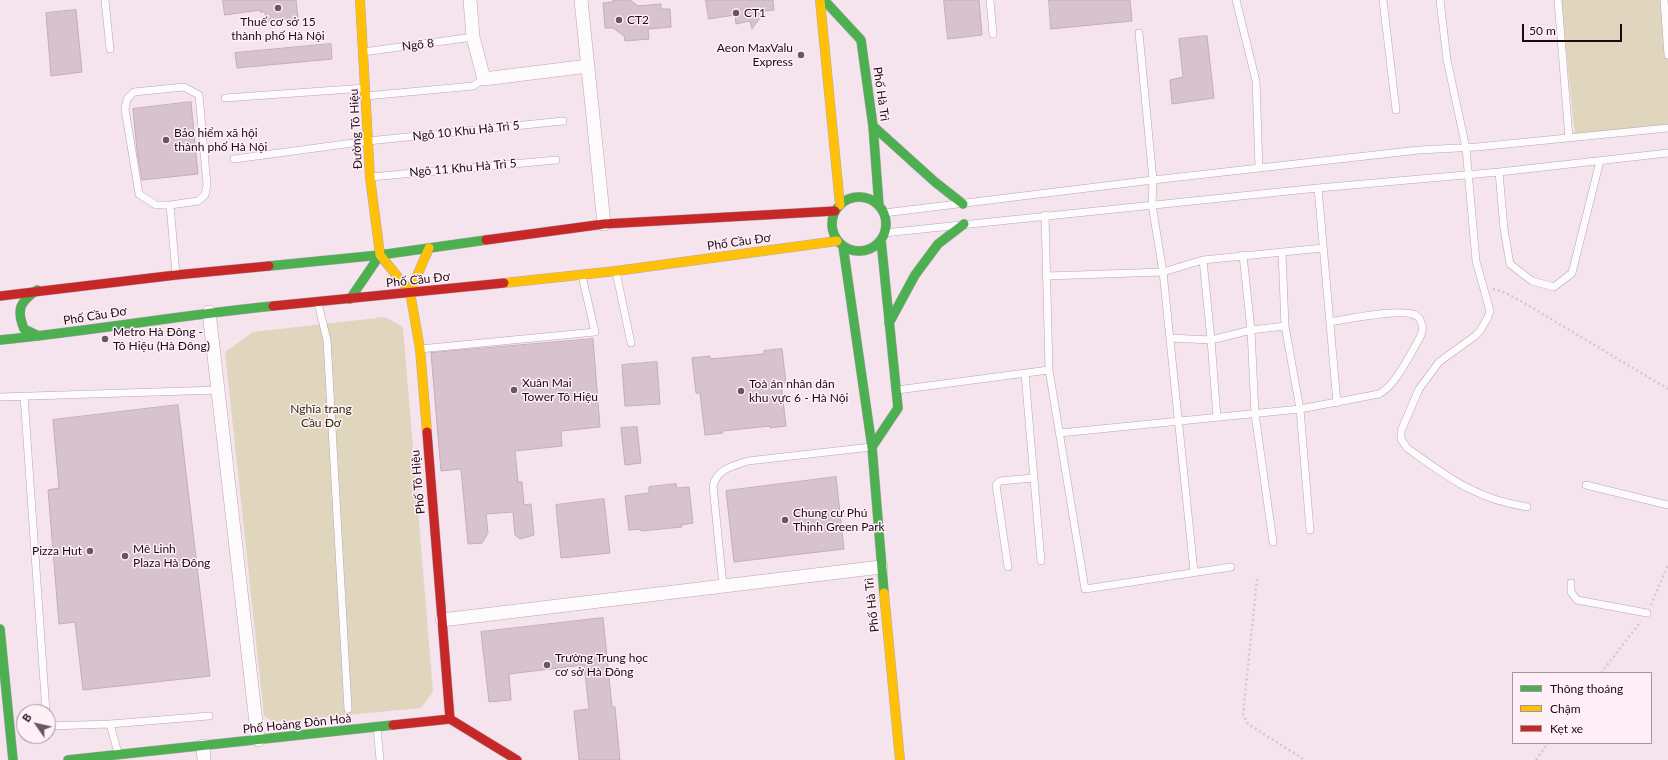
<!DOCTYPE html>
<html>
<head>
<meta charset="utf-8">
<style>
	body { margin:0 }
	#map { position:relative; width:1668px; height:760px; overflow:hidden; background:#f5e4ed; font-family:Lato,sans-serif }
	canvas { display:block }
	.legend { position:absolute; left:1512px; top:672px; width:140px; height:72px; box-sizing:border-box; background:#fff0f7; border:1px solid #a5939d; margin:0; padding:5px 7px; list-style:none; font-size:12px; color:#1f0816 }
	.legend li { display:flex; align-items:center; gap:8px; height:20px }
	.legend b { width:20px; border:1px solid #a5939d }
	.north { position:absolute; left:16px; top:704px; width:40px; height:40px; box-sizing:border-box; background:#fff0f7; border:1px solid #a5939d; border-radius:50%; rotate:304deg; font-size:11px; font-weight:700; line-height:16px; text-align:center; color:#1f0816 }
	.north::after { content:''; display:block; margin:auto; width:14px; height:18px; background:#6a5561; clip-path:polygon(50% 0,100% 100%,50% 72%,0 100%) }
	.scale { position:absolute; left:1522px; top:24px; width:100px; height:18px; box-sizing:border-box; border:2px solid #1f0816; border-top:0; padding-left:5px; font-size:12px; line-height:14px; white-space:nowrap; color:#1f0816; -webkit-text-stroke:3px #fff0f7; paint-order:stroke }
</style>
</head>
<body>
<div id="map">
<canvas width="1668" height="760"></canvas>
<ul class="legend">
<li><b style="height:5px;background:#4caf50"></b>Thông thoáng</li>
<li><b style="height:5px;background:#ffc107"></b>Chậm</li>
<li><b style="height:5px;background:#c62828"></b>Kẹt xe</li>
</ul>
<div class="north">B</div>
<div class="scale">50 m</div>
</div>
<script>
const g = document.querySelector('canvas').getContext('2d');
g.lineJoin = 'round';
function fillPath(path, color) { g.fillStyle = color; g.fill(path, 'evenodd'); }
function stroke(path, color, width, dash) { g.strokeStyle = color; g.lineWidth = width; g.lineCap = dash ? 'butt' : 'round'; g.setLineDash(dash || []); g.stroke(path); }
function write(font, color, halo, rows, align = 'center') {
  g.font = font + ' Lato,sans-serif'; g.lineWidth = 3; g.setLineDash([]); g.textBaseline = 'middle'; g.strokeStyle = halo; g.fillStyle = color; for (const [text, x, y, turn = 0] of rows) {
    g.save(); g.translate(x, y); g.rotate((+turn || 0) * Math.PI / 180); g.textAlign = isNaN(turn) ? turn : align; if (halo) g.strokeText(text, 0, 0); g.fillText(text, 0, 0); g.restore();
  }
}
const green = new Path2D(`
	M1561 0H1668V128L1575 137Z
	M385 317 403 327 433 692 421 708 274 722 264 716 225 352 253 332Z`);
const building = new Path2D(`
	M223 0H296L298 18 266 22 265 12H260V10L225 15Z
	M613 0H630L638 6 661 4V9H670L671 27 648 29 649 39 625 41 624 36 613 28H605L603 3 613 2Z
	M706 0H773L774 10 765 11 752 29 750 21 736 24 735 15 709 19Z
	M944 0H979L982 35 948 39Z
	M1049 0H1130L1132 21 1051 29Z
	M76 10 82 72 51 76 46 13Z
	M1207 36 1214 98 1172 104 1170 80 1183 77 1179 39Z
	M331 44 332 59 237 68 235 53Z
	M191 102 198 174 142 180 137 151 133 109Z
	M593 339 600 427 561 431 562 446 515 451 518 482H522L524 505 531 504 534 535 520 539 515 535 513 512 486 514 488 533 482 543 468 544 461 469 441 471 431 353Z
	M782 349 786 383H781L786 426 770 428V426L722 431 723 433 705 435 700 393H696L692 358 710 356V359L764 354V351Z
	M657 362 660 404 625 406 622 365Z
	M178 405 210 676 83 690 75 622 59 624 48 490 59 488 53 420Z
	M637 427 641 463 625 465 621 428Z
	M836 477 844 549 734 562 726 491Z
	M676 484 677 488 689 487 693 523 681 525 682 527 641 531V529L629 530 625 496 649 493V487Z
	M604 499 610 553 561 558 556 505Z
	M603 618 612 707H615L620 760H579L574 711 589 709 584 665 509 674 511 700 489 702 481 632Z`);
const path = new Path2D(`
	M1493 289 1506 293 1531 307 1668 389
	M1257 579 1243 714 1248 724 1305 760
	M1651 605 1668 565
	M1601 673 1641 621
	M1536 760 1548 743`);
const lane = new Path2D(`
	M105 0 110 49
	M990 0 993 34
	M1236 0 1256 81 1259 168
	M1383 0 1396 110
	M1440 0 1447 60 1466 148 1476 261 1490 311 1488 317 1480 331 1475 336 1439 362 1419 389 1401 431V439L1407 448C1448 477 1475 499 1527 507
	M1558 0 1569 138
	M1664 0 1668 55
	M1139 33 1153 180 1152 205 1163 272 1194 572
	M363 52 473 37
	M366 96 473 86 484 79
	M225 98 365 88
	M234 159 368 141 563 121
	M1499 172 1504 229 1510 264 1532 281 1554 287 1572 273 1600 161
	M371 177 556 160
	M1318 188 1337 403
	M170 205H156L139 194 125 109 127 99 134 92 184 87 199 95 207 185 205 195 198 201 170 205 176 275
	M884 213 1153 180 1419 150 1477 147 1668 128
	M1045 215 1049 370 1085 589 1231 567
	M884 233 1318 188 1499 172 1668 153
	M1243 255 1251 330 1255 414 1273 542
	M1203 260 1211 340 1217 417
	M616 272 631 343
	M1047 276 1163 272 1203 260 1323 248
	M318 303 327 340 348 709
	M1285 326 1300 409 1310 530
	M1170 338 1211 340 1251 330 1285 326 1282 252
	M420 349 595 332 582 276
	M1025 374 1041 561
	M897 390 1049 370
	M24 396 46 712
	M0 397 218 390
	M1060 433 1300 409 1379 394C1394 386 1404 365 1413 350 1417 342 1426 331 1421 322 1420 318 1416 315 1412 314 1396 309 1348 319 1330 322
	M1586 485 1668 505
	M1008 567 996 485 1000 481 1033 478
	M1571 583V592L1577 600 1647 613
	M723 586 713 486C717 469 733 466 748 461L871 447
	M110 724 209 716
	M48 726 110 724 118 753
	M377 728 380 760`);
const street = new Path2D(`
	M470 0 473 37 484 79 588 66
	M581 0 604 224
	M209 312 258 740
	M442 620 881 567
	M203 746 204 760`);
const fast = new Path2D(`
	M824 0 861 40 873 126 879 206
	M873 126 935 182 963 204
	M832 224a27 27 0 1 1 54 0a27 27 0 1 1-54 0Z
	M843 246 872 447 884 593
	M269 266 380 255 486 240
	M37 290C20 302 16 309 24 329L39 336
	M350 299 380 255
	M889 323 915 275 938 244 964 224
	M0 340C91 331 182 315 273 306
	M872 447 898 408 881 240
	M0 629 13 760
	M68 760 393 725`);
const slow = new Path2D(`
	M360 0 370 177 380 255
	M820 0 840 205
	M380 255 410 292 420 349 427 432
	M504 283 616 271 837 241
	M410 292 429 248
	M884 593 900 760`);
const jam = new Path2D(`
	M486 240 604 224 835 211
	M0 296 176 275 269 266
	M273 306 504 283
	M427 432 450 719
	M393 725 450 719 517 760`);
const markers = [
	[278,8,4,"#6a5561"],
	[736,13,4,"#6a5561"],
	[619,20,4,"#6a5561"],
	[801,55,4,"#6a5561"],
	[166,140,4,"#6a5561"],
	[105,339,4,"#6a5561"],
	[514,390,4,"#6a5561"],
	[741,391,4,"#6a5561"],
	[785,520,4,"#6a5561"],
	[90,551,4,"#6a5561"],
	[125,556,4,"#6a5561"],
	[547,665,4,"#6a5561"]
];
const poiNames = [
	["CT1",744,13],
	["CT2",627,20],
	["Thuế cơ sở 15",278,22,"center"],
	["thành phố Hà Nội",278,36,"center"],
	["Aeon MaxValu",793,48,"right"],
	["Express",793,62,"right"],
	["Bảo hiểm xã hội",174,133],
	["thành phố Hà Nội",174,147],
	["Metro Hà Đông -",113,332],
	["Tô Hiệu (Hà Đông)",113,346],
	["Xuân Mai",522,383],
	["Tower Tô Hiệu",522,397],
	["Toà án nhân dân",749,384],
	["khu vực 6 - Hà Nội",749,398],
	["Chung cư Phú",793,513],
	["Thịnh Green Park",793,527],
	["Mê Linh",133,549],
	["Plaza Hà Đông",133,563],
	["Pizza Hut",82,551,"right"],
	["Trường Trung học",555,658],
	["cơ sở Hà Đông",555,672]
];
const streetNames = [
	["Ngõ 8",418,45,-7],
	["Phố Hà Trì",881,94,82],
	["Đường Tô Hiệu",356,129,-93],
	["Ngõ 10 Khu Hà Trì 5",466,131,-6],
	["Ngõ 11 Khu Hà Trì 5",463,168,-5],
	["Phố Cầu Đơ",739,242,-8],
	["Phố Cầu Đơ",418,280,-6],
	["Phố Cầu Đơ",95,316,-9],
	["Phố Tô Hiệu",418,482,-95],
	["Phố Hà Trì",872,605,-96],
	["Phố Hoàng Đôn Hoà",297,724,-6]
];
const parkNames = [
	["Nghĩa trang",321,409],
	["Cầu Đơ",321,423]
];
fillPath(green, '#e0d6be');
fillPath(building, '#d7c2ce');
stroke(building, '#c1aeb9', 1);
stroke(lane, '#b8a5b0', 8);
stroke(street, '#b8a5b0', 14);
stroke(fast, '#b8a5b0', 10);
stroke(slow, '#b8a5b0', 10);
stroke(jam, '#b8a5b0', 10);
stroke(path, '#d1cacd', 2.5, [2, 3]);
stroke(lane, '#fefbfc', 7);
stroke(street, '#fefbfc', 13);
stroke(fast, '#4caf50', 9);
stroke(slow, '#ffc107', 9);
stroke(jam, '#c62828', 9);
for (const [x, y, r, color] of markers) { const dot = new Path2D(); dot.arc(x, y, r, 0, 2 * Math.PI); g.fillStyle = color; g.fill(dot); stroke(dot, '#fff0f7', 1.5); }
write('12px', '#1f0816', '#fff0f7', poiNames, 'left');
write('12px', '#1f0816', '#fff0f7', streetNames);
write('12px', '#312e08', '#fff0f7', parkNames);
</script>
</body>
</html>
